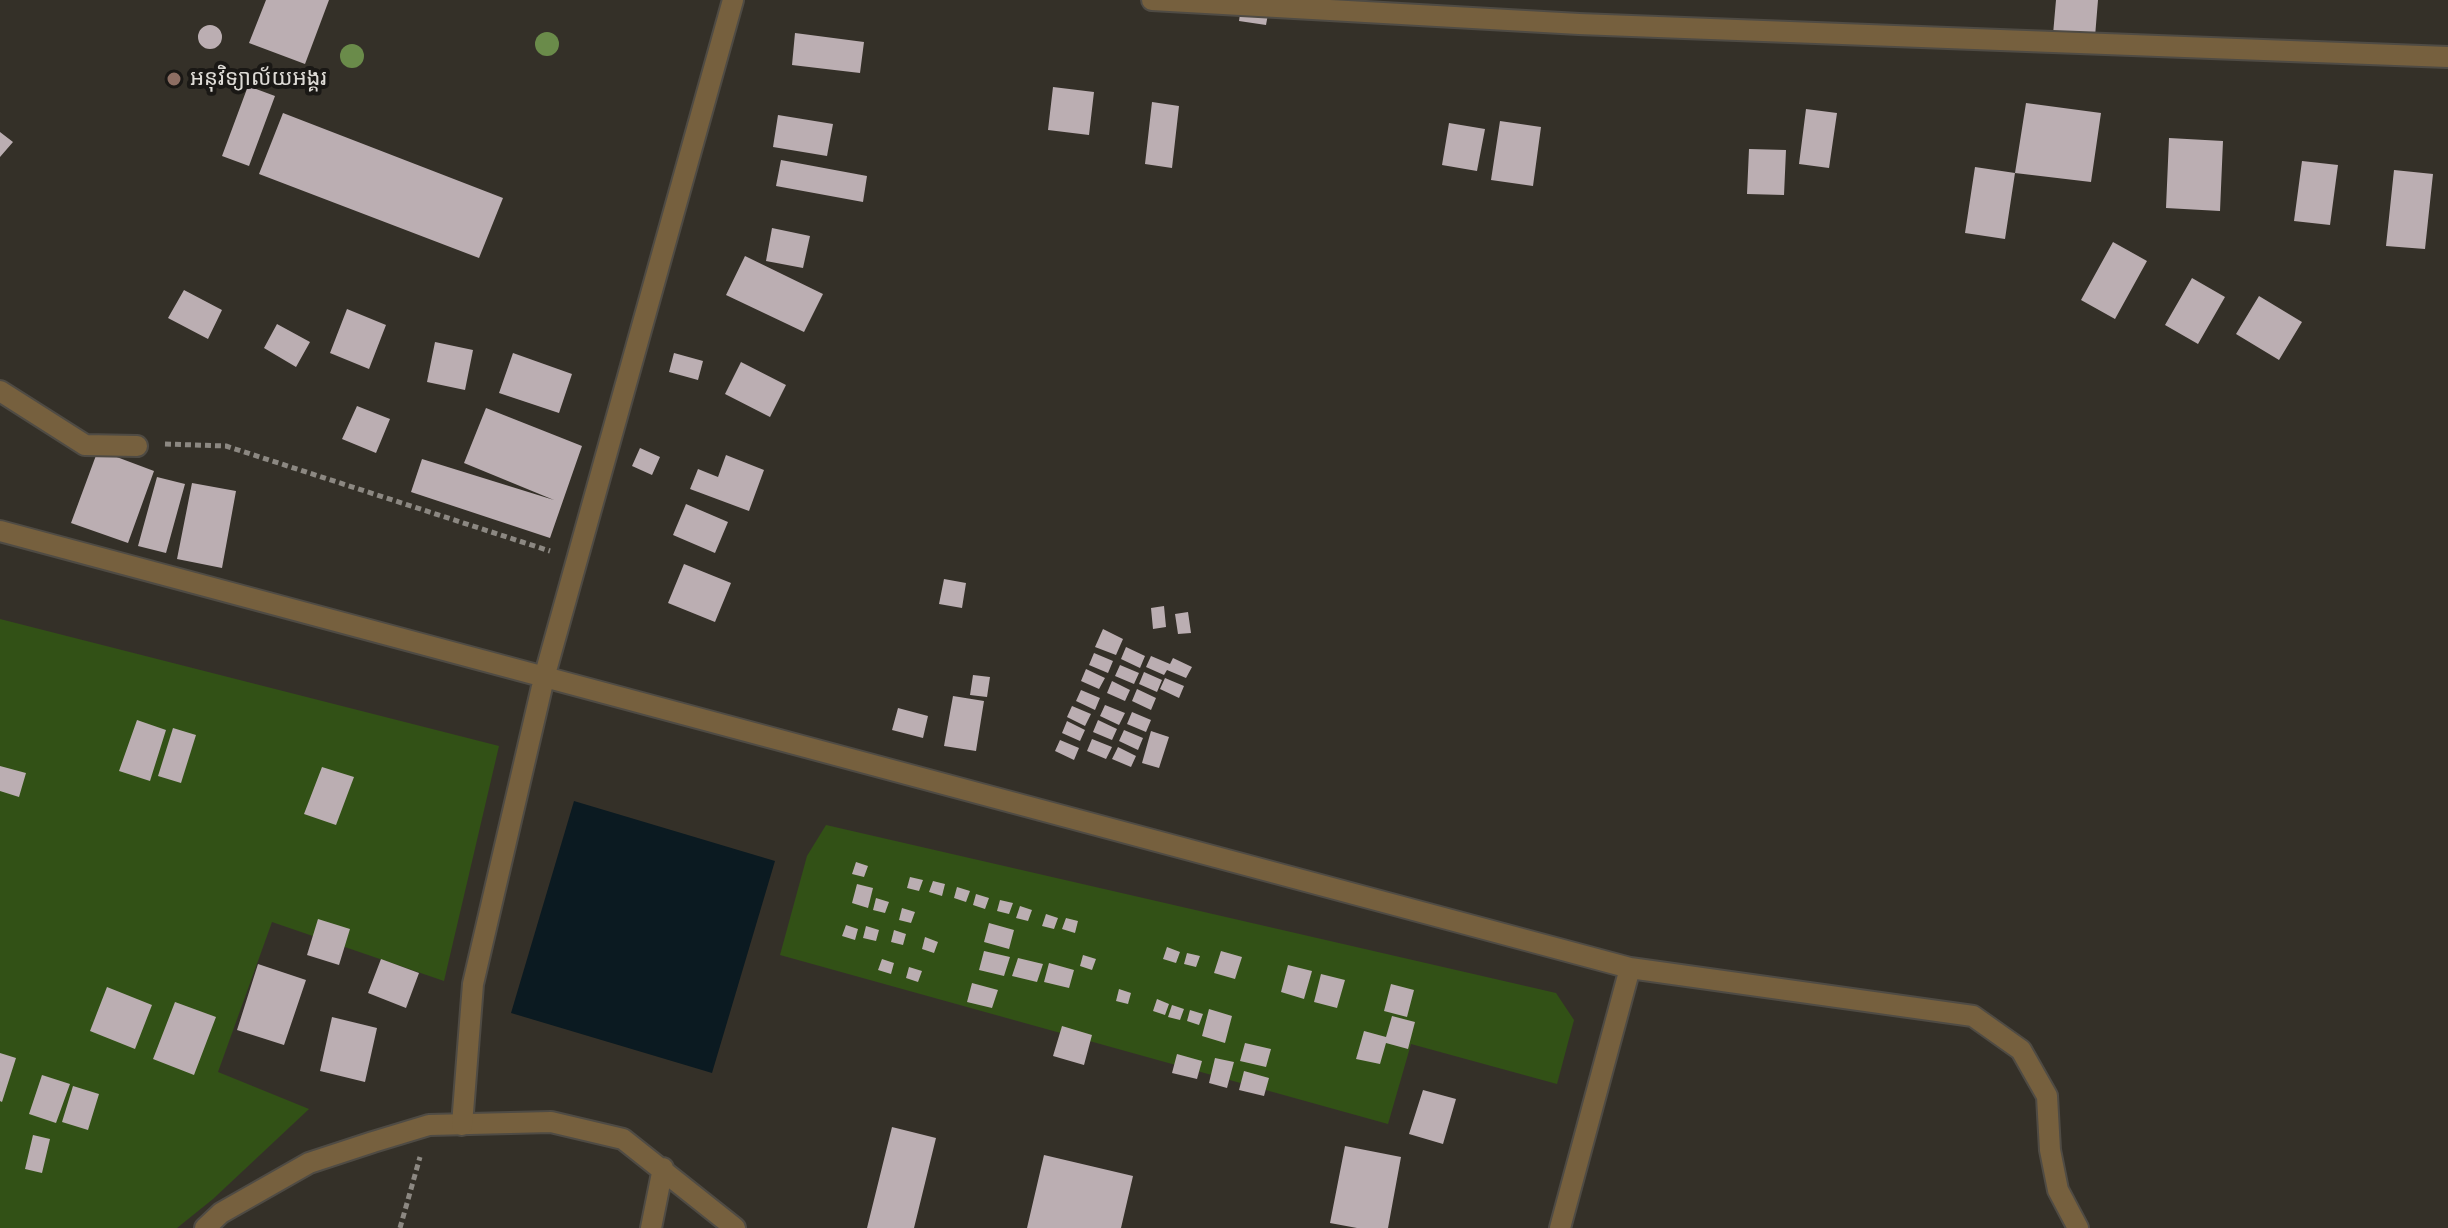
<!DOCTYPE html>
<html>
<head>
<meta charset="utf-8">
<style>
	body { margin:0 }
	canvas { display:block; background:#343028 }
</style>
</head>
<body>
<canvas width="2448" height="1228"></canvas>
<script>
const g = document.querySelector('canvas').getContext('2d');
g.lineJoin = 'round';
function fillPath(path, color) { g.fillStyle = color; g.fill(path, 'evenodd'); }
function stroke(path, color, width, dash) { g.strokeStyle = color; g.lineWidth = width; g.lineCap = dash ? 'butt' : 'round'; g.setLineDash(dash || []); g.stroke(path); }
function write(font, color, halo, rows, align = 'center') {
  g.font = font + ' Lora,"Noto Sans Khmer",serif'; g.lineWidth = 8; g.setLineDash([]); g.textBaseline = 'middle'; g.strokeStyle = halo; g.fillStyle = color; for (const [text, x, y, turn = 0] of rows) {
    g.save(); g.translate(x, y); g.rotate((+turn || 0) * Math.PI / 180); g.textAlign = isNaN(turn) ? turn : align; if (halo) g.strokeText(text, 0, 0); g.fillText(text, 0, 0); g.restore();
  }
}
const green = new Path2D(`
	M0 619 499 746 444 981 272 922 218 1072 309 1109 213 1199 177 1228H0Z
	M826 825 1556 993 1574 1020 1557 1084 1411 1044 1388 1124 780 955 807 856Z`);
const water = new Path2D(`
	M574 801 775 861 712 1073 511 1013Z`);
const building = new Path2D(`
	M266 0H329L305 64 249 43Z
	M1242 0 1270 3 1266 25 1239 21Z
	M2056 0H2098L2094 49 2052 46Z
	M198 37a12 12 0 1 1 24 0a12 12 0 1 1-24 0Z
	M795 33 864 42 860 73 792 65Z
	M248 86 275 96 249 166 222 156Z
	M1053 87 1094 92 1089 135 1048 130Z
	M1152 102 1179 106 1172 168 1145 164Z
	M2026 103 2101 113 2091 182 2015 173 2005 239 1965 233 1975 167 2015 173Z
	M1806 109 1837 113 1829 168 1799 164Z
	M283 113 503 198 479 258 259 174Z
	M778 115 833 124 827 156 773 147Z
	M1500 121 1541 127 1533 186 1491 180Z
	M1449 123 1485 129 1477 171 1442 165Z
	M0 132 13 142 0 157Z
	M2169 138 2223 141 2220 211 2166 208Z
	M1749 149 1786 150 1784 195 1747 194Z
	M781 160 867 176 863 202 776 186Z
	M2302 161 2338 165 2330 225 2294 221Z
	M2394 170 2433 174 2425 249 2386 246Z
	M772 228 810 236 803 268 766 261Z
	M2113 242 2147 261 2115 319 2081 300Z
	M745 256 823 294 804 332 726 295Z
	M2192 278 2225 297 2198 344 2165 325Z
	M184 290 222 310 208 339 168 318Z
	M2259 296 2302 322 2279 360 2236 334Z
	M347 309 386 325 369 369 330 353Z
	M277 324 310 342 296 367 264 348Z
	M435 342 473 350 465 390 427 382Z
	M513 353 572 374 559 413 499 393Z
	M674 353 703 361 698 380 669 372Z
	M741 362 786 385 770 417 725 394Z
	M357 406 390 419 376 453 342 439Z
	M486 408 582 446 550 538 411 492 422 459 554 500 464 463Z
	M640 448 660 457 652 475 632 466Z
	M98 450 154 471 128 543 71 523Z
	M726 455 764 470 749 511 690 489 698 469 718 477Z
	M157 477 185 484 166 553 138 546Z
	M192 483 236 491 222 568 177 559Z
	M686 504 728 522 715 553 673 535Z
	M684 564 731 583 715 622 668 603Z
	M944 579 966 583 962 608 939 604Z
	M1164 606 1166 627 1153 629 1151 608Z
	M1188 612 1191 633 1178 634 1175 614Z
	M1103 629 1123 639 1116 655 1095 647Z
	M1126 647 1145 656 1140 668 1121 659Z
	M1094 653 1113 661 1108 673 1089 665Z
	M1151 656 1170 664 1173 658 1192 667 1186 678 1167 670 1164 675 1146 667Z
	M1120 665 1139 673 1134 684 1115 676Z
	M1086 669 1105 678 1099 689 1081 681Z
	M1144 672 1162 680 1157 692 1139 684Z
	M973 675 990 677 987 697 970 695Z
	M1165 678 1184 686 1179 698 1160 689Z
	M1112 681 1130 690 1125 701 1107 693Z
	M1137 689 1156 698 1151 710 1132 701Z
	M1081 690 1100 698 1095 710 1076 701Z
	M953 696 984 701 976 751 944 746Z
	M1105 705 1125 713 1119 725 1100 716Z
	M1072 706 1091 714 1085 726 1067 717Z
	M898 708 928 716 923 738 892 730Z
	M1132 712 1151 720 1146 732 1127 724Z
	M137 720 166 730 150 781 119 771Z
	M1098 720 1117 729 1112 740 1093 732Z
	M1067 721 1085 730 1080 741 1062 733Z
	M173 728 196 735 181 783 158 776Z
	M1124 730 1143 738 1138 750 1119 741Z
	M1151 731 1169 737 1159 768 1142 763Z
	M1092 739 1112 747 1106 759 1087 751Z
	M1060 740 1079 748 1074 760 1055 751Z
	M1118 747 1136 756 1131 767 1112 759Z
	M0 766 26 773 19 797 0 791Z
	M322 767 354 777 336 825 304 814Z
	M856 862 868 866 864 877 852 874Z
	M910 877 923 880 919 891 907 888Z
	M933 881 945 884 942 896 929 892Z
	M857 884 873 888 868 908 852 903Z
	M957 887 970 891 966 902 954 898Z
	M976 894 989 898 985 909 973 905Z
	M876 898 889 902 885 913 873 910Z
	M1000 900 1013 903 1009 914 997 911Z
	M1020 906 1032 910 1028 921 1016 918Z
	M902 908 915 912 911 923 899 920Z
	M1046 914 1058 918 1054 929 1042 926Z
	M1066 918 1078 921 1075 933 1062 929Z
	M318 919 350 929 339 965 307 955Z
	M989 923 1014 930 1009 949 984 942Z
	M846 925 858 929 855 940 842 936Z
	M866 926 879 930 876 941 863 938Z
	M894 930 906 934 903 945 891 942Z
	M925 937 938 942 934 953 922 949Z
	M1167 947 1180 952 1176 963 1163 959Z
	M984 951 1010 957 1004 976 979 970Z
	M1221 951 1242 957 1235 979 1214 973Z
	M1187 953 1200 956 1196 967 1184 964Z
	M1083 955 1096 959 1092 970 1080 966Z
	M1018 958 1043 964 1037 982 1012 976Z
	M381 959 419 973 406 1008 368 993Z
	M882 959 894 963 891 974 878 970Z
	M1049 963 1074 970 1069 988 1044 982Z
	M258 964 306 980 284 1045 237 1030Z
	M1288 965 1312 971 1304 999 1281 992Z
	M909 967 922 971 918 982 906 978Z
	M1321 974 1345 980 1337 1008 1314 1002Z
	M972 983 998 990 992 1008 967 1002Z
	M1391 984 1414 990 1407 1017 1384 1011Z
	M107 987 152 1005 135 1049 90 1031Z
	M1119 989 1131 993 1128 1004 1116 1001Z
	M1157 999 1169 1004 1165 1015 1153 1011Z
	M175 1002 216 1017 194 1075 153 1059Z
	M1172 1005 1184 1009 1180 1020 1168 1017Z
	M1209 1009 1232 1016 1225 1043 1202 1036Z
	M1190 1010 1203 1014 1199 1025 1187 1021Z
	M1392 1016 1415 1022 1408 1049 1386 1043 1380 1064 1356 1059 1364 1031 1386 1037Z
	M332 1017 377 1028 365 1082 320 1071Z
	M1062 1026 1092 1035 1084 1065 1053 1056Z
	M1245 1043 1271 1049 1266 1067 1240 1061Z
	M0 1053 16 1058 2 1102 0 1101Z
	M1177 1054 1202 1061 1197 1079 1172 1073Z
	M1215 1058 1234 1062 1227 1088 1209 1083Z
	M1244 1071 1269 1078 1264 1096 1239 1090Z
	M42 1075 70 1084 56 1123 29 1114Z
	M73 1086 99 1094 88 1130 62 1122Z
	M1423 1090 1456 1099 1443 1144 1409 1134Z
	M892 1127 936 1138 914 1228H867Z
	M33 1135 50 1139 42 1173 25 1169Z
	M1345 1146 1401 1157 1388 1228H1357L1330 1223Z
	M1044 1155 1133 1176 1121 1228H1027Z`);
const path = new Path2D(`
	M165 444 226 446 550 551
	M400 1228 420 1157`);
const service = new Path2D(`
	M205 1228 221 1213 309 1163 373 1142 429 1125 551 1122 623 1139 735 1228
	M651 1228 663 1168`);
const minor = new Path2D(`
	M1152 0 1579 24 2448 57
	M0 391 85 445 137 446
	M0 531 1630 968 1560 1228
	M1630 968 1973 1016 2021 1050 2047 1096 2050 1150 2058 1190 2078 1228
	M462 1125 473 984 544 678 733 0`);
const trees = [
	[547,44],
	[352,56]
];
const markers = [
	[174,79,8,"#8d6e63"]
];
const poiNames = [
	["អនុវិទ្យាល័យអង្គរ",190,79]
];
fillPath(green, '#325116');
fillPath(water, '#0b1a21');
fillPath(building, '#bbaeb2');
stroke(service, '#4f4b44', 24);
stroke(minor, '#4f4b44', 24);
stroke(path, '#8c8882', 5, [6, 4]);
stroke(service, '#76603e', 20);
stroke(minor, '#76603e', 20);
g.fillStyle = '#6a8b4a';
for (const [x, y] of trees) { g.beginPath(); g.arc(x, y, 12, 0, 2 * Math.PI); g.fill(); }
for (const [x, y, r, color] of markers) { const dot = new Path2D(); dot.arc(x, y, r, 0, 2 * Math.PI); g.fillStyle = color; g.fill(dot); stroke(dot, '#1a1815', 3); }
write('22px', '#dedbd6', '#1a1815', poiNames, 'left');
</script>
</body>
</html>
